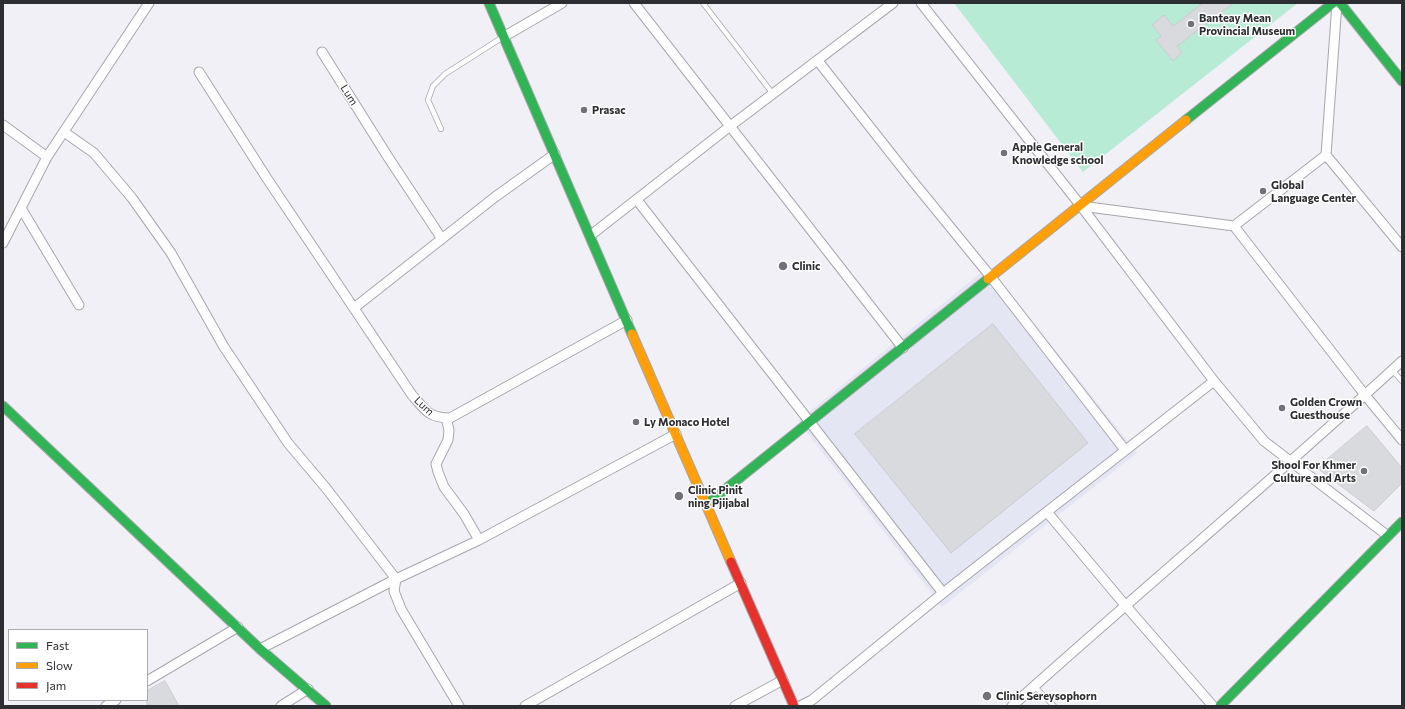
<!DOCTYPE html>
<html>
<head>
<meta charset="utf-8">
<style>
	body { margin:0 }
	#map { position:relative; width:1405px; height:709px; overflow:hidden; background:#f0f0f6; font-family:Commissioner,sans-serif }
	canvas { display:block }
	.frame { position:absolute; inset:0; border:4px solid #2d2e32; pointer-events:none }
	.legend { position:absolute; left:8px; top:629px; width:140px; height:72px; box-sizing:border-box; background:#fff; border:1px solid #ababad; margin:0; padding:5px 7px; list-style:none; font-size:12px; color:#2d2e32 }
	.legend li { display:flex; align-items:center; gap:8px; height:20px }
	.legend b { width:20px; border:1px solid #ababad }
</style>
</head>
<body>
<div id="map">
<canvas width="1405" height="709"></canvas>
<div class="frame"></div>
<ul class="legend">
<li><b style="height:5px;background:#30b455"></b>Fast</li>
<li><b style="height:5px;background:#ff9f0a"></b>Slow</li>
<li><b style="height:5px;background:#e5322d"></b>Jam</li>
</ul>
</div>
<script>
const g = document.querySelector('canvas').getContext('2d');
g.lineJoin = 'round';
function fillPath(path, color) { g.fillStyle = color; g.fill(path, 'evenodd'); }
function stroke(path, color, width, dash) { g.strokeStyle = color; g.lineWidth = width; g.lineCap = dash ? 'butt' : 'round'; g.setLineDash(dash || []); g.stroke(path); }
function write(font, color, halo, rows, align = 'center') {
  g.font = font + ' Commissioner,sans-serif'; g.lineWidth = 3; g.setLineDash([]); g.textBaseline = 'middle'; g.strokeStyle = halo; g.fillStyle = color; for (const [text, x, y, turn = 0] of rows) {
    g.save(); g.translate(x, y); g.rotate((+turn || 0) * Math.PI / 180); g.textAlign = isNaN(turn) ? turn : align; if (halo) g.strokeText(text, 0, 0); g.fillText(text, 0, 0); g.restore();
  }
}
const built = new Path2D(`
	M989 266 1137 453 942 607 798 421Z`);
const green = new Path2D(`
	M954 3H1298L1083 172Z`);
const building = new Path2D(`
	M1203 3H1234L1177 46 1182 53 1173 61 1156 40 1161 36 1152 25 1164 15 1173 26Z
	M993 324 1088 443 951 553 855 434Z
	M1367 426 1402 468V483L1374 511 1317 468Z
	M165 681 179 706H147V691Z`);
const lane = new Path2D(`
	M703 3 773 94
	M441 129 428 100 433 86 445 74 503 37
	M1392 370 1402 381
	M1034 686 1054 706`);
const street = new Path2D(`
	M634 3 903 348
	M921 3 1081 206 1214 381 1264 441 1388 536
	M1337 3 1326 155 1402 247
	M505 36 562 3
	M322 52 388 157 442 239
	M818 61 911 179 991 277 1125 450
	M199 72 266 177 412 395C425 410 429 418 450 418L627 320
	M3 125 47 157
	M64 132 94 153 132 198 171 253 224 347 288 443 326 488 396 579 394 591 401 609 459 706
	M637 200 943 593
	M1081 206 1234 226 1365 395 1402 440
	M21 208 79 305
	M1234 226 1326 155
	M591 235 729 127 893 3
	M3 243 47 157 149 3
	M354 308 495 197 555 154
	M446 418 449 430 448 440 436 464 438 472 444 487 464 514 479 540
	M1047 512 1125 605 1213 706
	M260 649 396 579 479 540 676 434
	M147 681 238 627
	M106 706 116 700
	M281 706 308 689
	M525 706 741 583
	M735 706 783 680
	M800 706 812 700 943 593 1214 381
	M1012 706C1141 590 1274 479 1402 361`);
const fast = new Path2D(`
	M489 3 632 334
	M1340 3 1402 81
	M1186 120 1333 3
	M3 406 260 649 326 706
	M707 504 988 279
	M1220 706 1402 522`);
const slow = new Path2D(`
	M988 279 1186 120
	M632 334 731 562`);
const jam = new Path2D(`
	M731 562 794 706`);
const markers = [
	[1191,24,4,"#717277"],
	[584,110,4,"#717277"],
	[1004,153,4,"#717277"],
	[1263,191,4,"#717277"],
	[783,266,5,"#717277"],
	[1282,408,4,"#717277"],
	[636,422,4,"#717277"],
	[1364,471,4,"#717277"],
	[679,496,5,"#717277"],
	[987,696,5,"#717277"]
];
const poiNames = [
	["Banteay Mean",1199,18],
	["Provincial Museum",1199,31],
	["Prasac",592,110],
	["Apple General",1012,147],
	["Knowledge school",1012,160],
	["Global",1271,185],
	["Language Center",1271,198],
	["Clinic",792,266],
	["Golden Crown",1290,402],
	["Guesthouse",1290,415],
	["Ly Monaco Hotel",644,422],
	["Shool For Khmer",1356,465,"right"],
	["Culture and Arts",1356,478,"right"],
	["Clinic Pinit",688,490],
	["ning Pjijabal",688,503],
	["Clinic Sereysophorn",996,696]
];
const streetNames = [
	["Lum",349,95,58],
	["Lum",424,406,43]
];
fillPath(built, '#e5e6f4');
fillPath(green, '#b7ebd6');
fillPath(building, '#d8dade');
stroke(building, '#cbcbd0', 1);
stroke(lane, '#a7a7ac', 6);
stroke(street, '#a7a7ac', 11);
stroke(fast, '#a7a7ac', 11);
stroke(slow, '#a7a7ac', 11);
stroke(jam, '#a7a7ac', 11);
stroke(lane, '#fdfdfe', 4.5);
stroke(street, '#fdfdfe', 9);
stroke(fast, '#30b455', 9);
stroke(slow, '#ff9f0a', 9);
stroke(jam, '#e5322d', 9);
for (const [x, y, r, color] of markers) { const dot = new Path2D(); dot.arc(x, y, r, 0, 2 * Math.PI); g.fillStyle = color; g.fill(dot); stroke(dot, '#fff', 1.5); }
write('bold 11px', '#2d2e32', '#fff', poiNames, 'left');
write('11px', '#2d2e32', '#fff', streetNames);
</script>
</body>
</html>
